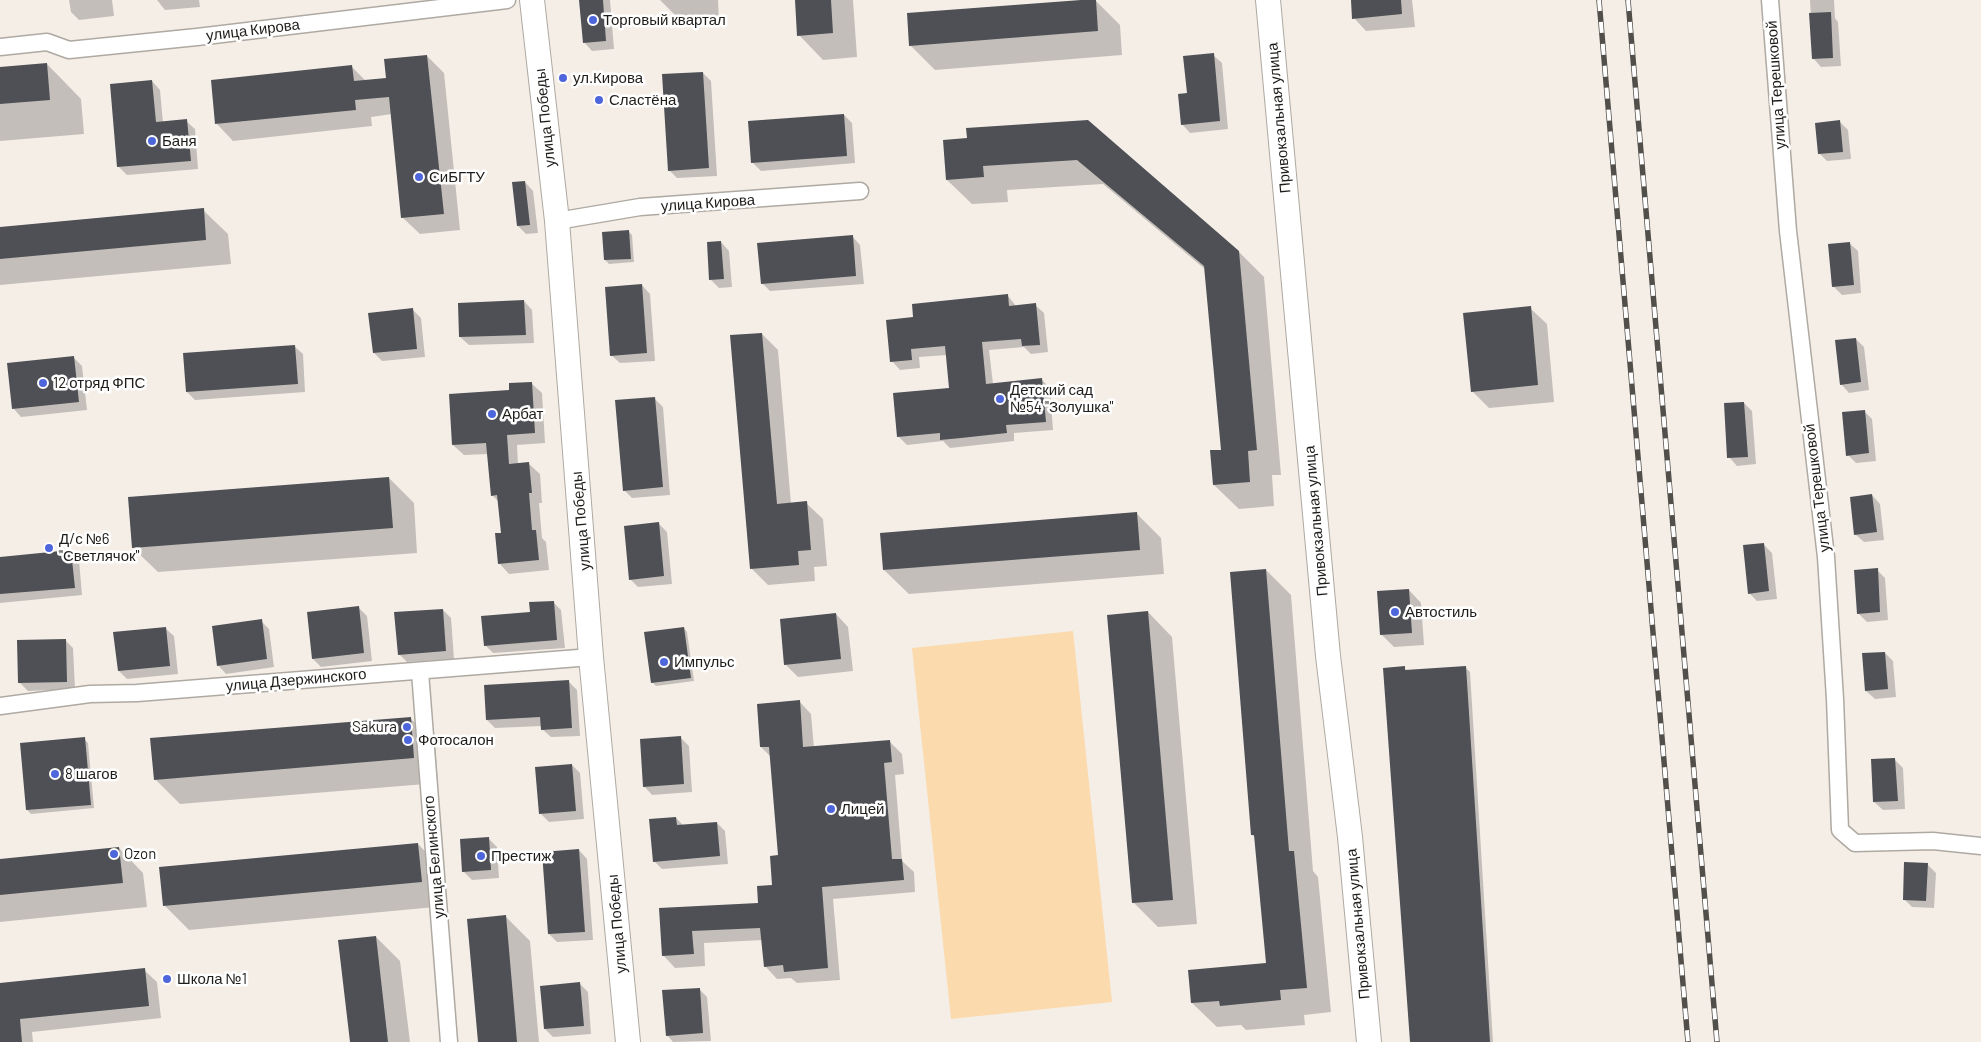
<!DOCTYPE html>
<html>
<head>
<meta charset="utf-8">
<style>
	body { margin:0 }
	canvas { display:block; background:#f4eee7 }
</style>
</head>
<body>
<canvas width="1981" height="1042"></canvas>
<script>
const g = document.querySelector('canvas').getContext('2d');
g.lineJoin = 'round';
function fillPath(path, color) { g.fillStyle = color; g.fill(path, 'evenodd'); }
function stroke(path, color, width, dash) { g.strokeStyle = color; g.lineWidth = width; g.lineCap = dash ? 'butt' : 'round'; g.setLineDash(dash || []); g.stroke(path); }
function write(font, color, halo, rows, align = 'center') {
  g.font = font + ' Barlow,sans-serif'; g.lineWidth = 5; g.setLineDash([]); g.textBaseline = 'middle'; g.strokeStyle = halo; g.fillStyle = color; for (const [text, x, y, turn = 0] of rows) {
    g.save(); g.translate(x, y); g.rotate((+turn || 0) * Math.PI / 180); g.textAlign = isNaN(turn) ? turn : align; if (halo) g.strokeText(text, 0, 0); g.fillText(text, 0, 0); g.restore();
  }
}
const green = new Path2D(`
	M1073 631 1112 1002 951 1019 912 648Z`);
const shadow = new Path2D(`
	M69 0H112L114 16 79 20 71 12Z
	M157 0H199L200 7 165 10Z
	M580 0H610L614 49 592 51 584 42Z
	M660 0H718L719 23 685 25Z
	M796 0H853L857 57 823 60 799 35Z
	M1095 0 1120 25 1122 55 935 70 910 45Z
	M1352 0H1412L1415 27 1366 31 1354 18Z
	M1810 0H1834L1835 18 1838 22 1841 66 1821 67 1813 58Z
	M1213 55 1222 63 1228 129 1190 133 1182 124 1188 94Z
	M427 56 444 73 460 230 420 234 403 218 392 114 371 117 372 126 233 141 217 124 352 67 366 81 388 79Z
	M47 64 81 99 84 134 0 141V68Z
	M703 73 711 81 717 176 677 178 669 170Z
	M152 81 160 90 163 123 186 121 195 129 198 169 127 175 118 166Z
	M844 115 852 123 855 163 761 171 752 162Z
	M1088 121 1239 252 1264 277 1281 475H1272L1274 506 1239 509 1214 485 1222 451 1206 270 1103 184 1007 190 1008 202 972 204 947 180 968 139Z
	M1840 122 1848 130 1851 159 1827 161 1819 153Z
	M525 182 533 191 538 233 526 234 518 226Z
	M203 210 228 234 231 264 0 285V228Z
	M628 231 632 235 634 262 609 264 605 260Z
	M852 236 860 245 864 284 770 291 762 283Z
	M721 242 729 251 732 287 719 288 711 280Z
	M1849 243 1858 251 1861 293 1842 295 1833 286Z
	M642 285 650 294 655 361 620 363 611 355Z
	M1008 296 1016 306 1035 305 1044 313 1048 352 1031 354 1024 347 989 350 993 384 1041 379 1050 388 1053 430 1014 433V441L950 448 943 441 907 445 898 436 951 389 947 355 919 357 920 368 900 370 892 361 914 318Z
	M524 301 532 310 534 343 469 345 460 337Z
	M1530 308 1547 324 1554 402 1489 408 1472 391Z
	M413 310 421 318 425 357 382 361 374 353Z
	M762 334 778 350 791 504 806 503 823 519 827 566 814 567 815 581 768 585 752 569Z
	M1856 339 1864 347 1869 390 1849 393 1841 384Z
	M294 346 303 354 305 392 195 400 187 392Z
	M74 358 82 366 87 410 21 417 13 408Z
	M531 383 542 393 545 443 517 445 518 465 529 464 540 474 542 503H539L542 538 546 542 549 570 509 574 499 563 502 534 499 502 492 495 488 454 464 455 453 445 510 391Z
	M654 398 663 407 670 495 632 498 624 490Z
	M1744 403 1752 411 1756 464 1737 466 1729 457Z
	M1864 411 1872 419 1876 461 1856 463 1848 455Z
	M389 478 414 503 417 553 158 572 133 548Z
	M1872 495 1880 504 1884 540 1864 542 1855 534Z
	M1137 514 1161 538 1164 574 909 594 884 570Z
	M659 524 667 532 672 584 638 587 630 579Z
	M1764 545 1772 553 1777 599 1757 601 1749 593Z
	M71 552 79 560 82 595 0 603V558Z
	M1266 570 1291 595 1313 871 1318 877 1331 1012 1304 1015 1305 1025 1246 1030 1241 1025 1217 1027 1192 1003 1267 965 1256 838 1252 835Z
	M1877 570 1885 578 1888 620 1867 622 1858 613Z
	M1409 590 1421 603 1424 645 1394 647 1381 634Z
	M553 602 561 610 565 648 493 653 485 645 532 613Z
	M358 607 367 616 372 661 321 667 313 659Z
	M443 610 451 618 454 659 407 662 399 654Z
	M1148 612 1172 637 1197 924 1158 927 1133 902Z
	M836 614 848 627 853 671 798 677 785 664Z
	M261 621 269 629 274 667 226 674 218 665Z
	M165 628 174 636 178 674 127 679 119 671Z
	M684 628 687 632 694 681 656 686 652 682Z
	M65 640 73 648 75 689 28 691 20 683Z
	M1885 653 1893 661 1896 697 1875 699 1866 691 1863 654Z
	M1404 668 1408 671 1466 668 1470 672 1493 1042H1411Z
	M569 682 577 690 580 736 551 737 542 729V726L495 728 487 720Z
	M799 701 811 714 814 748 890 742 902 754 904 774 895 775 902 861 914 872 915 892 833 899 840 980 797 983 791 978 777 979 765 966 763 940 704 943 705 966 675 968 663 955 660 910 760 904 773 886 779 856 771 757 761 747Z
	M410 718 435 743 438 783 180 804 155 779Z
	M680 737 689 746 692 792 652 795 644 786Z
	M84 739 88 743 94 808 31 814 27 810Z
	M1895 760 1903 768 1905 809 1883 810 1874 802Z
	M572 765 580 773 584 819 549 822 541 814Z
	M676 818 684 826 717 823 725 831 728 864 662 869 654 861Z
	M489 839 497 847 499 878 472 880 463 871Z
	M418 844 442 869 446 906 189 930 164 905Z
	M119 848 143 873 147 907 0 922V860Z
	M579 850 587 859 593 940 557 942 549 934Z
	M1927 864 1936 873 1934 908 1912 907 1904 899Z
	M505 916 530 941 539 1042H479Z
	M376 937 400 961 410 1042H351Z
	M144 970 157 982 161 1018 32 1032 33 1042H0V985Z
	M580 984 588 992 591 1034 553 1037 545 1029Z
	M699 989 707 997 711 1041 673 1042 667 1035Z`);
const building = new Path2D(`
	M579 0H603L606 41 583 43Z
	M795 0H831L833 33 797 36Z
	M1081 0H1096L1098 31 909 46 907 13Z
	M1351 0H1401L1402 14 1352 19Z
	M1831 12 1833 58 1812 59 1809 13Z
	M1214 53 1220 121 1181 125 1178 94 1187 93 1183 56Z
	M427 55 444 214 401 218 389 97 355 100 356 110 215 124 211 80 352 65 354 81 386 78 384 59Z
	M47 63 50 100 0 104V67Z
	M703 72 709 168 668 171 662 74Z
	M152 80 156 122 187 119 191 161 117 167 110 84Z
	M844 114 847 156 751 163 748 121Z
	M1088 120 1239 251 1257 450 1248 451 1250 482 1213 485 1210 450H1221L1204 266 1077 160 983 166 984 177 946 180 943 140 967 138 966 128Z
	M1840 120 1843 152 1818 154 1815 123Z
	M525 181 530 225 517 226 512 182Z
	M204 208 206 240 0 259V227Z
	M629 230 631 259 604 260 602 232Z
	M853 235 856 276 761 284 757 243Z
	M721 241 724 279 709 280 707 242Z
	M1850 242 1854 285 1832 287 1828 244Z
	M642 284 647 353 610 356 605 287Z
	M1008 294 1009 306 1036 303 1040 345 1022 346 1021 339 982 342 986 384 1042 378 1046 422 1006 425 1007 433 961 438 940 440V433L897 437 893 393 949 388 945 346 911 349 912 360 890 362 886 320 913 317 912 304Z
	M524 300 526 335 459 337 458 303Z
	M1531 306 1538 385 1471 392 1463 313Z
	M413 308 417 349 373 353 368 313Z
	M762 333 777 504 807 501 811 550 798 551 799 565 750 569 730 335Z
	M1856 338 1861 382 1840 385 1835 340Z
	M295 345 298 384 186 392 183 353Z
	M74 356 79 402 12 409 7 363Z
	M532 382 535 433 507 435 509 464 529 462 532 493H529L532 530H536L539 560 498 564 495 533H501L497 495 491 496 486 443 452 445 449 394 509 390V383Z
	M655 397 663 487 623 491 615 400Z
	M1744 402 1748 457 1727 458 1724 403Z
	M1865 410 1869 453 1846 456 1842 412Z
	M389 477 393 528 132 548 128 497Z
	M1872 494 1877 532 1854 535 1850 497Z
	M1137 512 1140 550 883 570 880 533Z
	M659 522 664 576 629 580 624 526Z
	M1764 543 1769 591 1748 594 1743 545Z
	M71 550 75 588 0 594V557Z
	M1878 568 1880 612 1857 614 1854 570Z
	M1266 569 1289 851H1294L1307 988 1280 990 1281 1000 1220 1006 1219 1001 1191 1003 1188 970 1266 963 1254 835H1251L1230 572Z
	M1409 589 1412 633 1380 635 1377 591Z
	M554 601 557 640 484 646 481 616 530 612 529 602Z
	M359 606 364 653 312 659 307 612Z
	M443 609 446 651 398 655 394 612Z
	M1148 611 1173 900 1132 903 1107 615Z
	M836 613 841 659 784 665 780 619Z
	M262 619 267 659 217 666 212 626Z
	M166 627 170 666 118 671 113 632Z
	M684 627 691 678 651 683 644 632Z
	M66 639 67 682 18 683 17 640Z
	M1885 652 1888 689 1865 691 1862 653Z
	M1405 666V670L1466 666 1490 1042H1410L1383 668Z
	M569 680 572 728 541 730 540 717 486 720 484 685Z
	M800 700 803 747 890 740 892 762 884 763 892 859H902L904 880 822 887 828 968 784 972 783 965 764 967 760 928 692 931 694 954 662 956 659 908 758 903 757 886 772 885 770 856 778 855 769 747H760L757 704Z
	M411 717 414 758 154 780 150 738Z
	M681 736 684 784 643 787 640 739Z
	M85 737 91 805 26 810 20 743Z
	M1895 758 1898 801 1873 802 1871 759Z
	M572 764 576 811 539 814 535 767Z
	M676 817 677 825 717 822 720 856 653 862 649 819Z
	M489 837 491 870 462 872 460 839Z
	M418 843 422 882 163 906 159 867Z
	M119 847 123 883 0 895V859Z
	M579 849 585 932 548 934 542 852Z
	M1904 862 1928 863 1926 901 1903 900Z
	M506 915 517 1042H478L467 919Z
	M376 936 388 1042H350L338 940Z
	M145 968 149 1006 20 1019 22 1042H0V983Z
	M580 982 584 1026 544 1029 540 986Z
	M700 988 703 1033 666 1036 662 990Z`);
const street = new Path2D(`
	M1770 0 1788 231 1826 557 1835 699 1840 830 1855 843 1933 841 1981 846
	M0 47 47 42 69 50 197 37 507 0
	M557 221 640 207 860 191
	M420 672 449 1042
	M0 706 90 694 137 693 591 657`);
const secondary = new Path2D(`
	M532 0 557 221 591 657 628 1042
	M1268 0 1328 656 1350 837 1369 1042`);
const rail = new Path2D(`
	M1599 0 1688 1042
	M1628 0 1717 1042`);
const markers = [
	[593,20,5,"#4e66db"],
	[563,78,5,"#4e66db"],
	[599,100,5,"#4e66db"],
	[152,141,5,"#4e66db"],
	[419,177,5,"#4e66db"],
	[43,383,5,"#4e66db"],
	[1000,399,5,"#4e66db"],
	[492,414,5,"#4e66db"],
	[49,548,5,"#4e66db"],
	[1395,612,5,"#4e66db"],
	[664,662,5,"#4e66db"],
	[407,727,5,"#4e66db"],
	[408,740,5,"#4e66db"],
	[55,774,5,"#4e66db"],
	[831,809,5,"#4e66db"],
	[114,854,5,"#4e66db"],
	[481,856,5,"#4e66db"],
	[167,979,5,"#4e66db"]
];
const poiNames = [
	["Торговый квартал",603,20],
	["ул.Кирова",573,78],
	["Сластёна",609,100],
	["Баня",162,141],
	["СиБГТУ",429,177],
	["12 отряд ФПС",53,383],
	["Детский сад",1010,390],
	["№54 \"Золушка\"",1010,407],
	["Арбат",502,414],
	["Д/с №6",59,539],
	["\"Светлячок\"",59,556],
	["Автостиль",1405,612],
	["Импульс",674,662],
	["Sakura",397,727,"right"],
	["Фотосалон",418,740],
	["8 шагов",65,774],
	["Лицей",841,809],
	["Ozon",124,854],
	["Престиж",491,856],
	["Школа №1",177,979]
];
const streetNames = [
	["улица Кирова",253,30,-7],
	["улица Терешковой",1776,85,-94],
	["улица Победы",545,118,-96],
	["Привокзальная улица",1279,118,-95],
	["улица Кирова",708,203,-4],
	["улица Терешковой",1817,488,-97],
	["улица Победы",581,521,-95],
	["Привокзальная улица",1316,521,-95],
	["улица Дзержинского",296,680,-5],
	["улица Белинского",434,857,-95],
	["улица Победы",617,924,-95],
	["Привокзальная улица",1358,924,-95]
];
fillPath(green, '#fbdaad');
fillPath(shadow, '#0003');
fillPath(building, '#4e5056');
stroke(street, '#aea9a2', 19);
stroke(secondary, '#aea9a2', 26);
stroke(street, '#fff', 16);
stroke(secondary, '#fff', 24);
stroke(rail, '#524f4b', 5.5);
stroke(rail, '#fff', 4, [11]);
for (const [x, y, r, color] of markers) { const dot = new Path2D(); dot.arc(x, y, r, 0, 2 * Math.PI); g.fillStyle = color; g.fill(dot); stroke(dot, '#fff', 2); }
write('15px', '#1f1d1a', '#fff', poiNames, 'left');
write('15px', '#1f1d1a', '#fff', streetNames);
</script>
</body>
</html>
